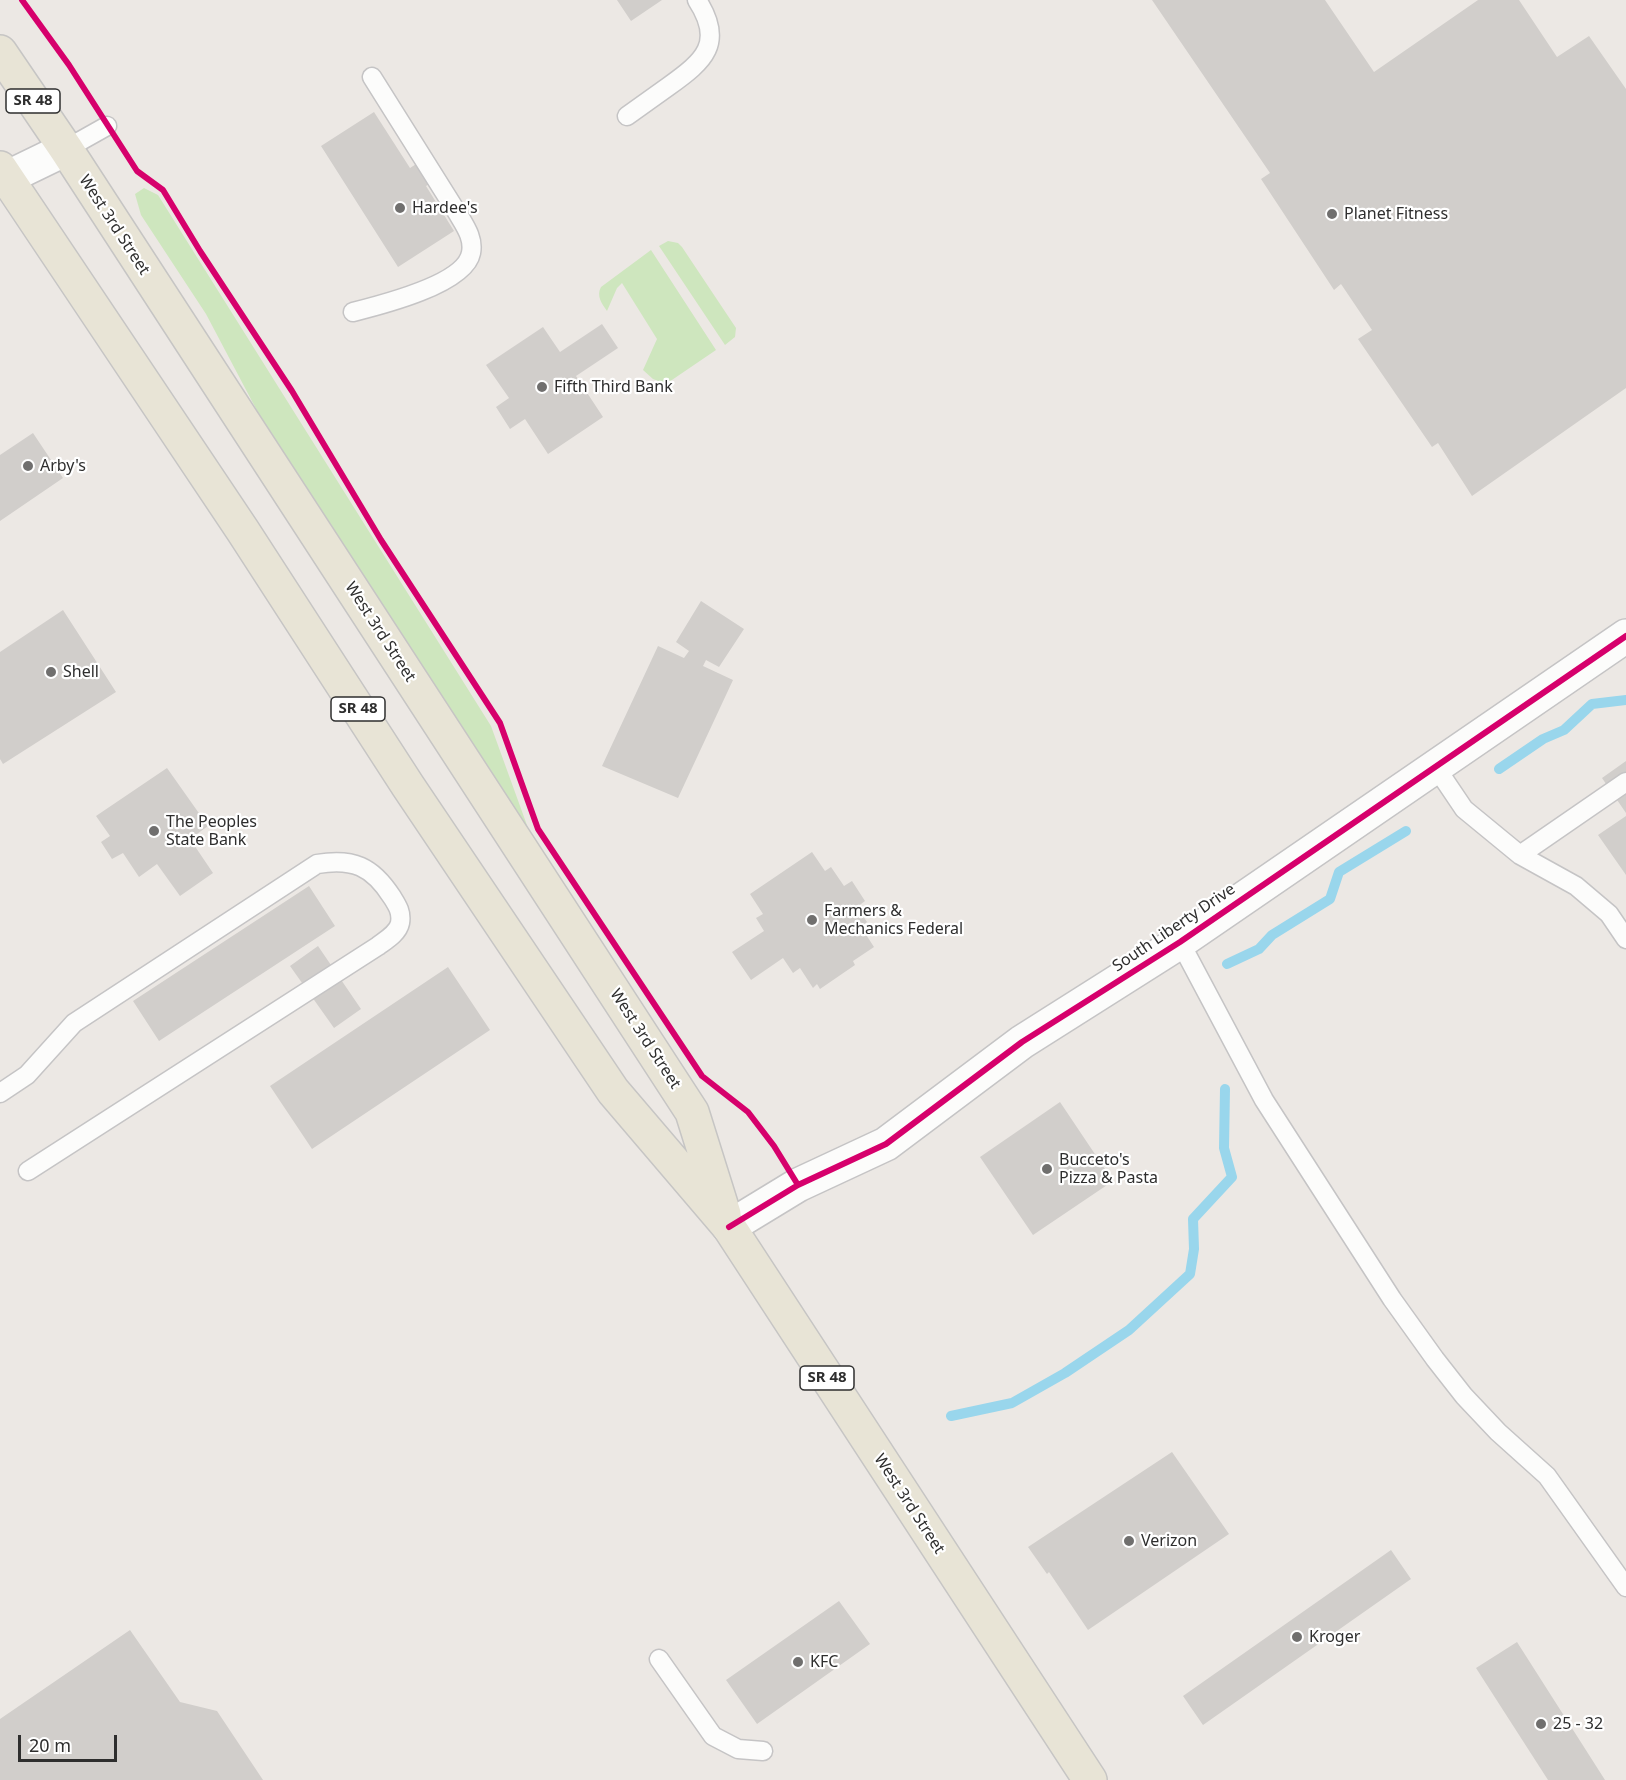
<!DOCTYPE html>
<html>
<head>
<meta charset="utf-8">
<style>
	body { margin:0 }
	#map { position:relative; width:1626px; height:1780px; overflow:hidden; background:#ece8e4; font-family:"Noto Sans",sans-serif }
	canvas { display:block }
	.scale { position:absolute; left:18px; top:1735px; width:99px; height:27px; box-sizing:border-box; border:3px solid #2e2e2e; border-top:0; padding-left:8px; font-size:18px; line-height:21px; white-space:nowrap; color:#2e2e2e; -webkit-text-stroke:4px #fff; paint-order:stroke }
</style>
</head>
<body>
<div id="map">
<canvas width="1626" height="1780"></canvas>
<div class="scale">20 m</div>
</div>
<script>
const g = document.querySelector('canvas').getContext('2d');
g.lineJoin = 'round';
function fillPath(path, color) { g.fillStyle = color; g.fill(path, 'evenodd'); }
function stroke(path, color, width, dash) { g.strokeStyle = color; g.lineWidth = width; g.lineCap = dash ? 'butt' : 'round'; g.setLineDash(dash || []); g.stroke(path); }
function write(font, color, halo, rows, align = 'center') {
  g.font = font + ' "Noto Sans",sans-serif'; g.lineWidth = 4.5; g.setLineDash([]); g.textBaseline = 'middle'; g.strokeStyle = halo; g.fillStyle = color; for (const [text, x, y, turn = 0] of rows) {
    g.save(); g.translate(x, y); g.rotate((+turn || 0) * Math.PI / 180); g.textAlign = isNaN(turn) ? turn : align; if (halo) g.strokeText(text, 0, 0); g.fillText(text, 0, 0); g.restore();
  }
}
const green = new Path2D(`
	M144 188 158 195 491 726 528 828 273 441 206 314 141 215 135 194Z
	M668 241 678 243 682 247 736 328 735 337 725 345 659 246Z
	M651 250 716 350 666 384 653 379 643 370 657 339 622 283 617 288 607 311C602 304 596 296 601 287Z`);
const stream = new Path2D(`
	M1499 769 1543 739 1564 730 1592 704 1626 700
	M1227 964 1259 949 1272 935 1330 899 1339 872 1406 831
	M951 1416 1012 1403 1065 1373 1129 1330 1190 1274 1194 1249 1193 1219 1232 1177 1224 1148 1225 1089`);
const building = new Path2D(`
	M617 0H662L631 21Z
	M1152 0H1325L1374 72 1478 0H1519L1557 57 1589 36 1626 89V388L1472 496 1438 443 1432 447 1358 339 1372 330 1341 284 1334 290 1261 179 1270 173Z
	M374 112 410 168 430 155 443 175 426 186 454 231 398 267 321 146Z
	M602 324 618 348 576 376 603 417 548 454 525 419 510 429 496 407 509 398 486 365 543 327 560 352Z
	M33 433 63 478 0 521V455Z
	M701 601 744 629 719 667 706 660 703 666 733 680 678 798 602 766 658 646 684 658 689 651 676 642Z
	M63 610 116 692 3 764 0 759V652Z
	M1626 761V813L1602 778Z
	M167 768 208 826 190 839 213 873 180 896 157 864 139 877 123 853 112 859 101 842 110 836 96 816Z
	M1626 816V875L1598 835Z
	M812 852 825 871 831 867 844 886 852 881 865 901 857 907 867 922 861 927 874 947 853 961 855 965 820 989 817 984 813 988 800 968 793 973 783 958 751 980 732 952 764 931 756 918 763 914 750 894Z
	M309 886 335 926 159 1041 133 1001Z
	M318 946 361 1009 334 1028 290 966Z
	M448 967 490 1030 312 1149 270 1086Z
	M1060 1102 1113 1181 1033 1235 980 1157Z
	M1172 1452 1229 1534 1088 1630 1049 1572 1047 1574 1028 1547Z
	M1391 1550 1411 1579 1203 1725 1183 1696Z
	M839 1601 870 1644 757 1724 726 1680Z
	M130 1630 180 1702 217 1711 263 1780H0V1719Z
	M1517 1642 1605 1780H1548L1476 1668Z`);
const lane = new Path2D(`
	M627 116C641 106 655 96 669 86 704 61 725 43 697 0
	M66 149 107 126
	M353 312C381 305 465 284 471 253 474 238 465 226 458 214L372 77
	M1435 766 1464 809 1520 855 1576 886 1609 914 1626 939
	M1520 855 1626 782
	M1180 942 1264 1100 1392 1299 1435 1359 1464 1396 1498 1432 1547 1476 1626 1587
	M0 1093 27 1075 74 1023 317 864C353 858 372 866 392 897 397 905 402 912 400 923 398 933 386 940 378 946L28 1171
	M659 1659 713 1736 738 1749 763 1751`);
const street = new Path2D(`
	M729 1227 798 1185 886 1144 1022 1042 1180 942 1626 636`);
const secondary = new Path2D(`
	M0 181 66 149`);
const primary = new Path2D(`
	M0 52 66 149 692 1112 724 1214
	M0 168 243 531 408 786 613 1091 729 1227 1090 1780`);
const cycleway = new Path2D(`
	M22 0 69 65 137 171 163 190 200 251 292 391 381 540 500 723 538 829 702 1076 748 1112 774 1146 798 1185
	M729 1227 798 1185 886 1144 1022 1042 1180 942 1626 636`);
const markers = [
	[400,208,6,"#706f6e"],
	[1332,214,6,"#706f6e"],
	[542,387,6,"#706f6e"],
	[28,466,6,"#706f6e"],
	[51,672,6,"#706f6e"],
	[154,831,6,"#706f6e"],
	[812,920,6,"#706f6e"],
	[1047,1169,6,"#706f6e"],
	[1129,1541,6,"#706f6e"],
	[1297,1637,6,"#706f6e"],
	[798,1662,6,"#706f6e"],
	[1541,1724,6,"#706f6e"]
];
const shields = [
	[33,101,54],
	[358,709,54],
	[827,1378,54]
];
const shieldNames = [
	["SR 48",33,101],
	["SR 48",358,709],
	["SR 48",827,1378]
];
const poiNames = [
	["Hardee's",412,208],
	["Planet Fitness",1344,214],
	["Fifth Third Bank",554,387],
	["Arby's",40,466],
	["Shell",63,672],
	["The Peoples",166,822],
	["State Bank",166,840],
	["Farmers &",824,911],
	["Mechanics Federal",824,929],
	["Bucceto's",1059,1160],
	["Pizza & Pasta",1059,1178],
	["Verizon",1141,1541],
	["Kroger",1309,1637],
	["KFC",810,1662],
	["25 - 32",1553,1724]
];
const streetNames = [
	["West 3rd Street",114,225,57],
	["West 3rd Street",380,632,57],
	["South Liberty Drive",1174,928,-34],
	["West 3rd Street",645,1039,57],
	["West 3rd Street",909,1504,57]
];
fillPath(green, '#cee6be');
stroke(stream, '#99d6ec', 10);
fillPath(building, '#d1cecb');
stroke(lane, '#c5c4c5', 21);
stroke(street, '#c5c4c5', 36);
stroke(secondary, '#c5c4c5', 36);
stroke(primary, '#c6c5c4', 36);
stroke(lane, '#fcfcfb', 18);
stroke(street, '#fcfcfb', 33);
stroke(secondary, '#fcfcfb', 33);
stroke(primary, '#e8e4d6', 33);
stroke(cycleway, '#d6006c', 6);
for (const [x, y, r, color] of markers) { const dot = new Path2D(); dot.arc(x, y, r, 0, 2 * Math.PI); g.fillStyle = color; g.fill(dot); stroke(dot, '#fff', 2); }
for (const [x, y, w] of shields) { const box = new Path2D(); box.roundRect(x - w / 2, y - 12, w, 24, 4.5); g.fillStyle = '#fff'; g.fill(box); stroke(box, '#2e2e2e', 1.5); }
write('bold 15px', '#2e2e2e', null, shieldNames);
write('16px', '#2e2e2e', '#fff', poiNames, 'left');
write('16px', '#2e2e2e', '#fff', streetNames);
</script>
</body>
</html>
